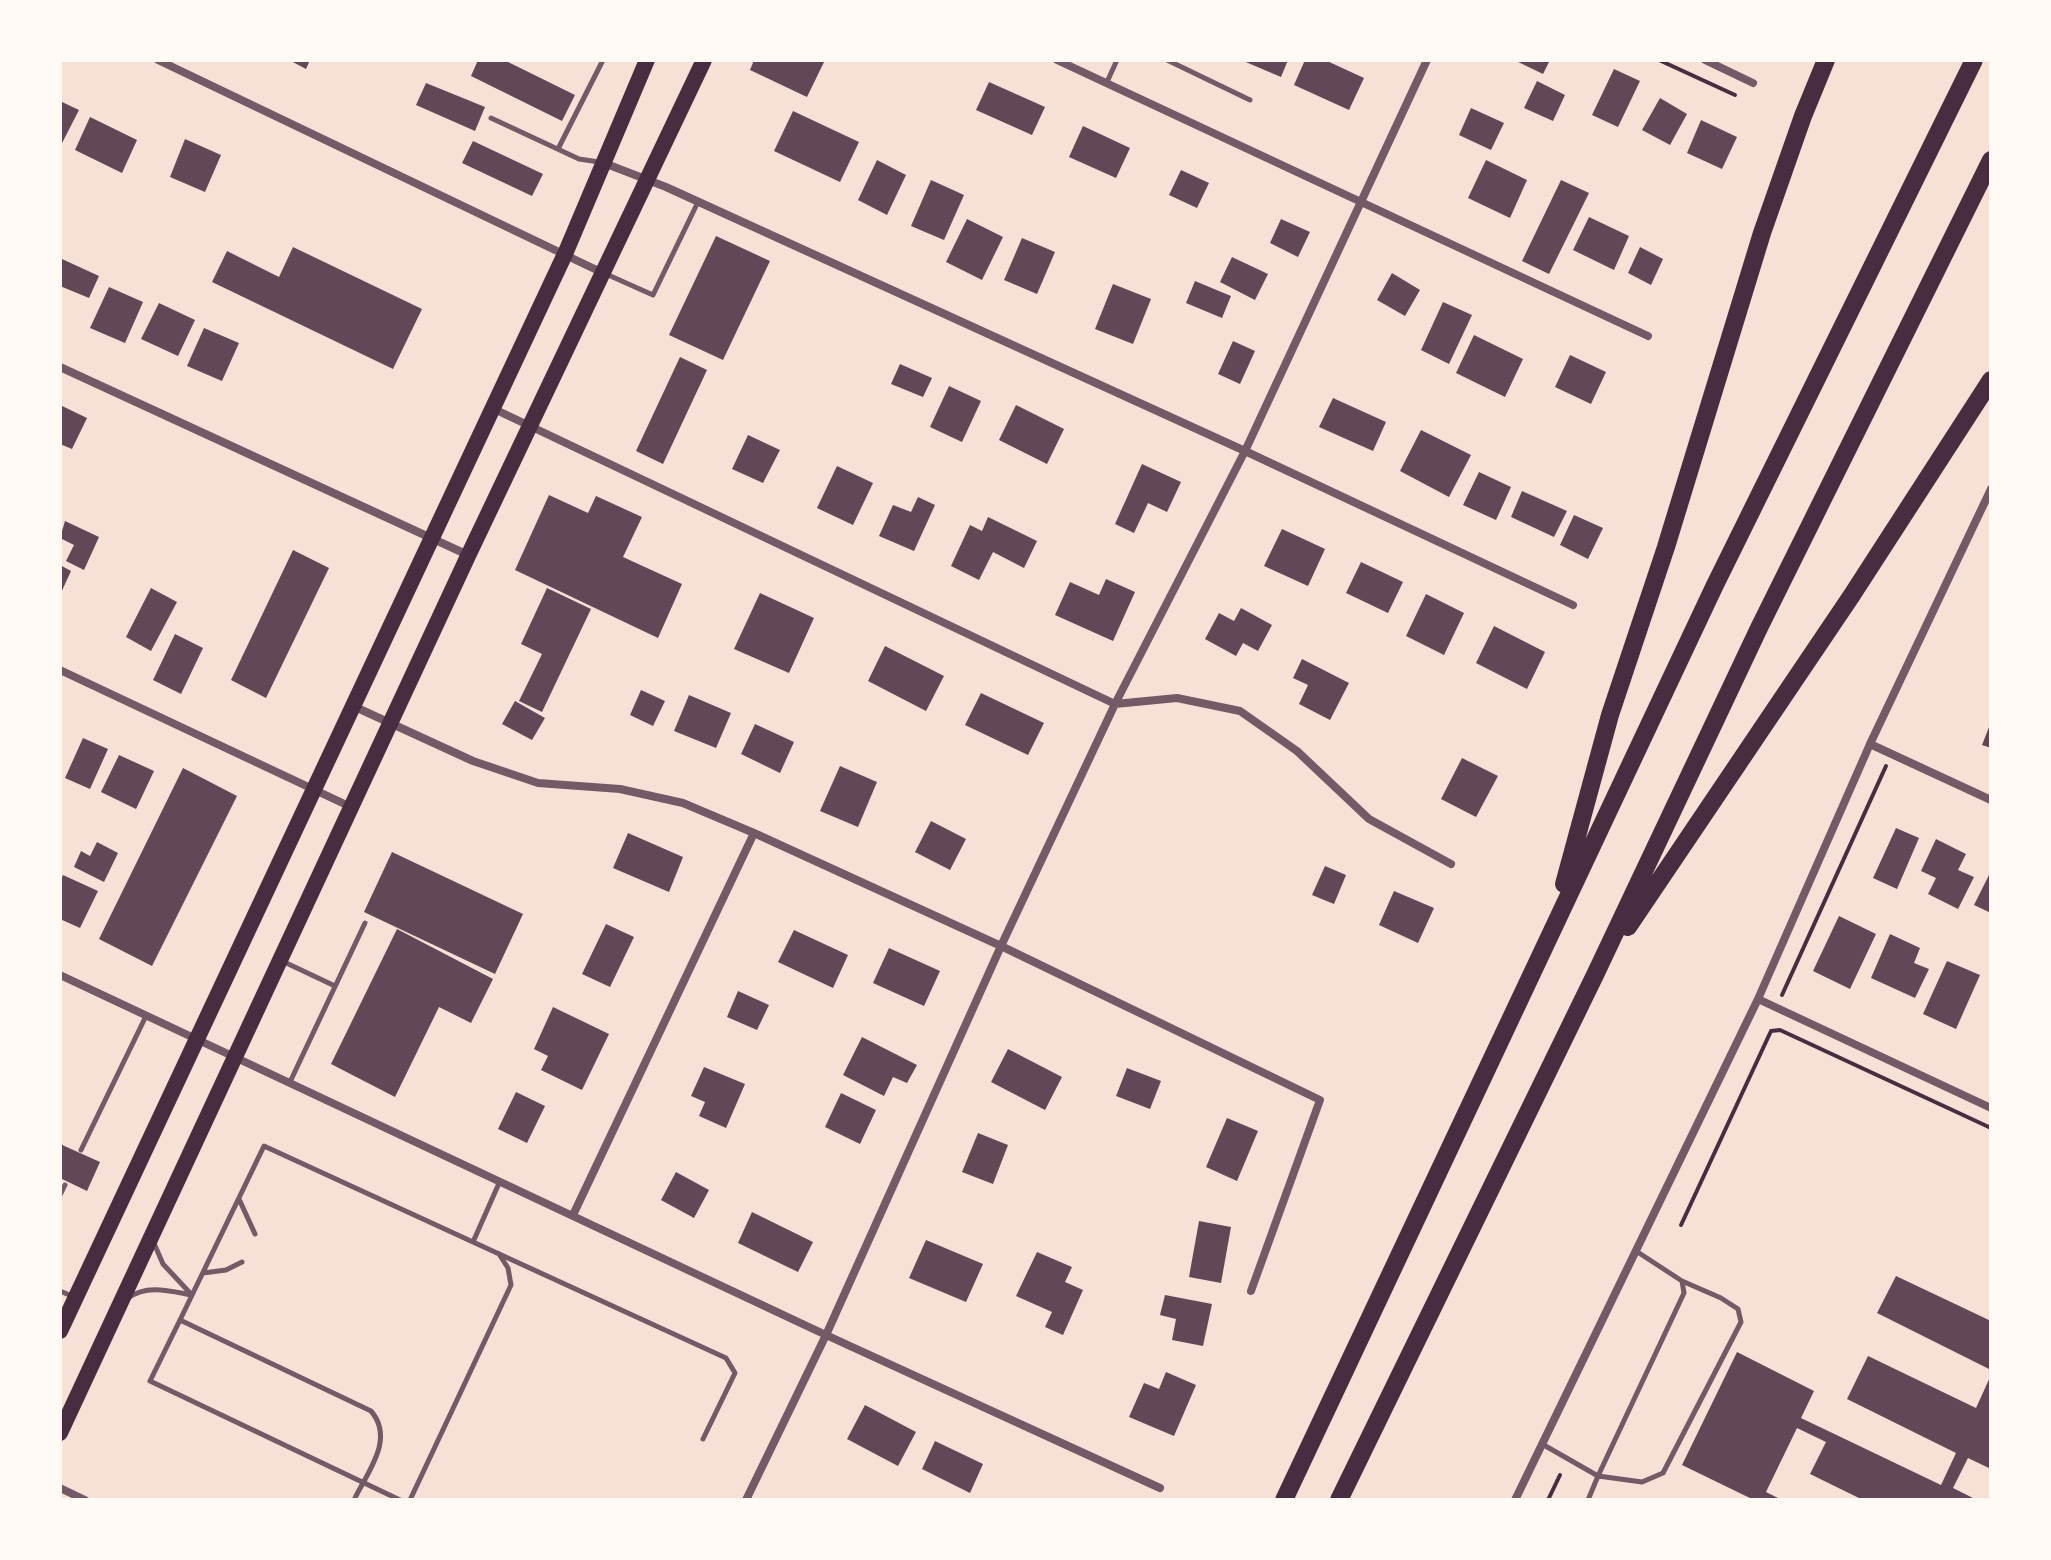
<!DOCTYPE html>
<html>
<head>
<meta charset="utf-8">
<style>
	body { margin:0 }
	#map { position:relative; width:2051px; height:1560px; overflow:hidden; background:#f7e1d7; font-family:Commissioner,sans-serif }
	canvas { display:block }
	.frame { position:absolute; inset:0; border:62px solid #fffaf5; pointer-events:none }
</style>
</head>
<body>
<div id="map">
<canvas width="2051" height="1560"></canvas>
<div class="frame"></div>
</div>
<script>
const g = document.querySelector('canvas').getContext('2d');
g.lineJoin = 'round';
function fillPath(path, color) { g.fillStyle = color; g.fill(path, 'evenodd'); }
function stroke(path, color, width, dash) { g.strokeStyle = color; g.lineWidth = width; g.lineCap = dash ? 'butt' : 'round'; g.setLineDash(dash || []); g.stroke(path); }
const building = new Path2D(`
	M289 60H310L306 69Z
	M478 60H504L575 95 562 121 471 76Z
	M754 60H825L807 97 750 70Z
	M1241 60H1288L1281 77Z
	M1305 60H1325L1364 78 1349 110 1294 85Z
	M1514 60H1550L1543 74Z
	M1614 69 1640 81 1618 127 1592 115Z
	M1537 81 1565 95 1553 121 1524 108Z
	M989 82 1045 107 1032 135 976 110Z
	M426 83 485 107 475 131 416 105Z
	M1660 98 1687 114 1670 145 1642 130Z
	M60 101 79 110 60 147Z
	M1471 108 1504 123 1491 150 1459 135Z
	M793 111 859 142 840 182 774 151Z
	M90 117 137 140 122 173 75 150Z
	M1701 120 1737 137 1722 169 1687 153Z
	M1083 126 1130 148 1116 178 1069 157Z
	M185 139 221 155 205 192 170 177Z
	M473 141 543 174 532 196 462 163Z
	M877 160 906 175 887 215 858 200Z
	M1486 160 1527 180 1510 218 1468 198Z
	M1181 170 1209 183 1197 208 1169 195Z
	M931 180 964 195 944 240 911 226Z
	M1561 180 1589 193 1549 274 1522 261Z
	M1589 217 1629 236 1614 270 1573 250Z
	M967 219 1003 237 982 280 946 262Z
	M1281 219 1310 232 1298 257 1270 243Z
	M716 236 770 261 723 360 669 335Z
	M1022 238 1055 252 1037 294 1004 280Z
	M293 247 422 309 393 369 212 282 227 251 279 277Z
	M1640 247 1663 259 1651 285 1628 273Z
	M1232 257 1268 274 1255 300 1220 282Z
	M62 259 99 276 89 298 60 286Z
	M1392 273 1420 290 1405 316 1377 300Z
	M1195 281 1231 296 1222 318 1186 303Z
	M1113 284 1151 299 1133 344 1095 329Z
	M109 287 143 302 125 343 90 328Z
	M1443 302 1472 315 1449 364 1421 350Z
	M159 303 195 320 178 356 141 339Z
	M204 328 239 343 222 381 187 366Z
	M1474 335 1523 359 1505 397 1456 373Z
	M1233 341 1255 351 1240 384 1218 374Z
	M1570 355 1606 372 1591 404 1555 387Z
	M680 357 707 370 663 464 636 451Z
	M900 364 932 378 923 397 891 384Z
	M949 386 981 401 962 442 930 427Z
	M1333 398 1386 422 1373 451 1319 427Z
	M60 405 87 418 72 449 60 444Z
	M1016 405 1064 429 1047 464 999 440Z
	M1421 430 1471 455 1449 497 1400 471Z
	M748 435 780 450 763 483 732 469Z
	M1142 464 1181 482 1167 512 1148 503 1134 533 1115 524Z
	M837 466 873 483 853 525 817 508Z
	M1479 472 1511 487 1496 520 1463 505Z
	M1522 491 1567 511 1554 537 1511 517Z
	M549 495 588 513 596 496 642 517 623 557 682 584 658 638 515 570Z
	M918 497 935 505 914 551 879 536 893 505 911 512Z
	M1574 515 1603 528 1588 559 1560 545Z
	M988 517 1037 541 1024 568 993 552 979 580 951 566 970 525 982 531Z
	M65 521 99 537 84 570 66 561 74 545 60 538Z
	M1282 529 1325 549 1308 586 1264 566Z
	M293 550 329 568 266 698 231 680Z
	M1361 562 1403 582 1388 613 1346 593Z
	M60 565 71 571 60 595Z
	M1106 579 1135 592 1113 641 1055 615 1070 582 1099 595Z
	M151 588 177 602 151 651 126 637Z
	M547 588 591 609 542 712 519 701 542 654 521 644Z
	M760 593 814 618 789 673 734 649Z
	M1426 594 1464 613 1444 655 1406 636Z
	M1241 608 1272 625 1258 651 1243 643 1236 656 1205 639 1219 613 1234 621Z
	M1494 626 1545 652 1527 689 1476 663Z
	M175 634 203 648 181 694 153 680Z
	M885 646 944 676 926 711 868 681Z
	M1302 659 1349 683 1330 720 1299 704 1308 685 1293 678Z
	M641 690 665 701 653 726 630 715Z
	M981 693 1044 723 1028 755 965 725Z
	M689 695 731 713 716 748 674 731Z
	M515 701 545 718 532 740 502 724Z
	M1991 722V748L1982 745Z
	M755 724 794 742 780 773 741 754Z
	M83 738 108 749 90 789 65 778Z
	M119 755 154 771 136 809 101 792Z
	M1462 758 1498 776 1476 817 1441 799Z
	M840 766 877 782 858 827 820 811Z
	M183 768 237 796 152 966 99 939Z
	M931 821 966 839 950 870 915 852Z
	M1896 828 1919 838 1897 889 1873 878Z
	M628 833 683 857 669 892 613 868Z
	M1936 839 1966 854 1958 870 1974 877 1958 909 1928 894 1936 878 1921 871Z
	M97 842 118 853 104 882 74 867 81 851 90 856Z
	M392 852 523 914 495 974 364 912Z
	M1325 866 1346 875 1334 904 1312 895Z
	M1991 871V913L1974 905Z
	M63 875 98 891 80 928 60 919V882Z
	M1394 891 1434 908 1418 943 1379 925Z
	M1839 916 1876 934 1850 989 1813 971Z
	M606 924 634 937 610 987 582 974Z
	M397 929 493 979 471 1023 439 1007 395 1097 331 1064Z
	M794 930 848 955 833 988 778 962Z
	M1890 934 1920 948 1914 963 1929 969 1915 998 1871 978Z
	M889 948 940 971 924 1006 873 983Z
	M1947 961 1980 975 1956 1029 1923 1014Z
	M738 991 769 1005 757 1030 727 1017Z
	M553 1007 609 1034 582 1090 541 1070 548 1056 534 1049Z
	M862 1037 917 1065 907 1083 893 1077 884 1096 843 1075Z
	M1008 1049 1062 1077 1045 1110 991 1082Z
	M704 1067 745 1084 726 1128 699 1116 705 1102 691 1096Z
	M1127 1068 1161 1081 1150 1109 1116 1096Z
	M516 1092 545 1106 527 1143 498 1129Z
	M841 1093 876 1110 860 1144 825 1127Z
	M1227 1118 1258 1131 1237 1181 1206 1167Z
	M978 1133 1008 1145 993 1184 962 1172Z
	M60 1144 100 1162 87 1191 60 1178Z
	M676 1172 709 1190 694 1218 661 1200Z
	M752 1212 813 1242 798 1272 738 1243Z
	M1199 1221 1231 1227 1221 1283 1189 1277Z
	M926 1240 983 1264 966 1302 909 1278Z
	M1037 1252 1072 1267 1065 1282 1083 1290 1063 1335 1045 1327 1052 1312 1016 1296Z
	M1896 1276 1991 1321V1370L1877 1313Z
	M1165 1295 1212 1304 1203 1346 1172 1340 1176 1319 1160 1315Z
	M1737 1352 1814 1391 1801 1418 1941 1485 1956 1453 1847 1399 1868 1356 1976 1408 1991 1375V1469L1968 1458 1953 1488 1977 1500H1863L1810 1474 1826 1442 1797 1428 1766 1492 1782 1500H1754L1682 1465Z
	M1166 1372 1196 1385 1174 1436 1129 1417 1144 1383 1159 1389Z
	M865 1405 916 1432 898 1466 847 1439Z
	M935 1441 983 1464 970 1493 922 1469Z`);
const path = new Path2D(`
	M1659 60 1735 95
	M1782 995 1886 766
	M1681 1225 1771 1031 1780 1030 1991 1128
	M1548 1500 1560 1475`);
const service = new Path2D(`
	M1167 60 1250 100
	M1107 82 1117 60
	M491 118 579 159 599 162
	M558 149 603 60
	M606 274 653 295 698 202
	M282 961 335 986
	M290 1082 365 923
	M81 1150 146 1016
	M60 1195 65 1185
	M239 1199 255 1234
	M153 1241 163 1264 191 1294
	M473 1242 726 1358 735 1373 703 1439
	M1636 1251 1682 1281 1684 1293 1598 1476 1642 1482 1663 1473 1741 1322 1738 1309 1721 1298 1682 1281
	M203 1273 226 1270 242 1262
	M60 1291 74 1297
	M128 1298C147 1284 170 1291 192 1295
	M180 1320 264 1146 473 1242 500 1181
	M1542 1444 1598 1476 1588 1500
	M354 1500C368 1471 395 1439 371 1411L180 1320 150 1381 400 1500
	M410 1500 511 1285 508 1268 499 1254`);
const minor = new Path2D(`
	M158 60 603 273
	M1057 60 1648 336
	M1705 60 1753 83
	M604 163 666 187 1245 451 1573 605
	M60 367 468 555
	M492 408 1115 704 1177 698 1240 711 1297 751 1369 819 1451 864
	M60 670 351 807
	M353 706 473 761 538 783 620 789 683 803 754 833 1001 946 1320 1100 1251 1291
	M1870 744 1991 800
	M60 975 826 1335 1160 1488
	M1758 999 1991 1108
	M573 1215 754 833
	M60 1488 85 1500
	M746 1500 826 1335 1001 946 1115 704 1245 451 1427 60
	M1515 1500 1758 999 1870 744 1991 489`);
const primary = new Path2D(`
	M60 1331 565 254 647 60
	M60 1433 468 556 704 60`);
const motorway = new Path2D(`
	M1564 884 1610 715 1666 547 1762 233 1803 116 1826 60
	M1628 927 1852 595 1991 380
	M1284 1500 1714 587 1974 60
	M1339 1500 1595 975 1759 628 1991 160`);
fillPath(building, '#644757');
stroke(path, '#4a2c40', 4);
stroke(service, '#755966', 5);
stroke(minor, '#755966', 8);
stroke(primary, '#4a2c40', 16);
stroke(motorway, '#4a2c40', 18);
</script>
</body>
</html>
